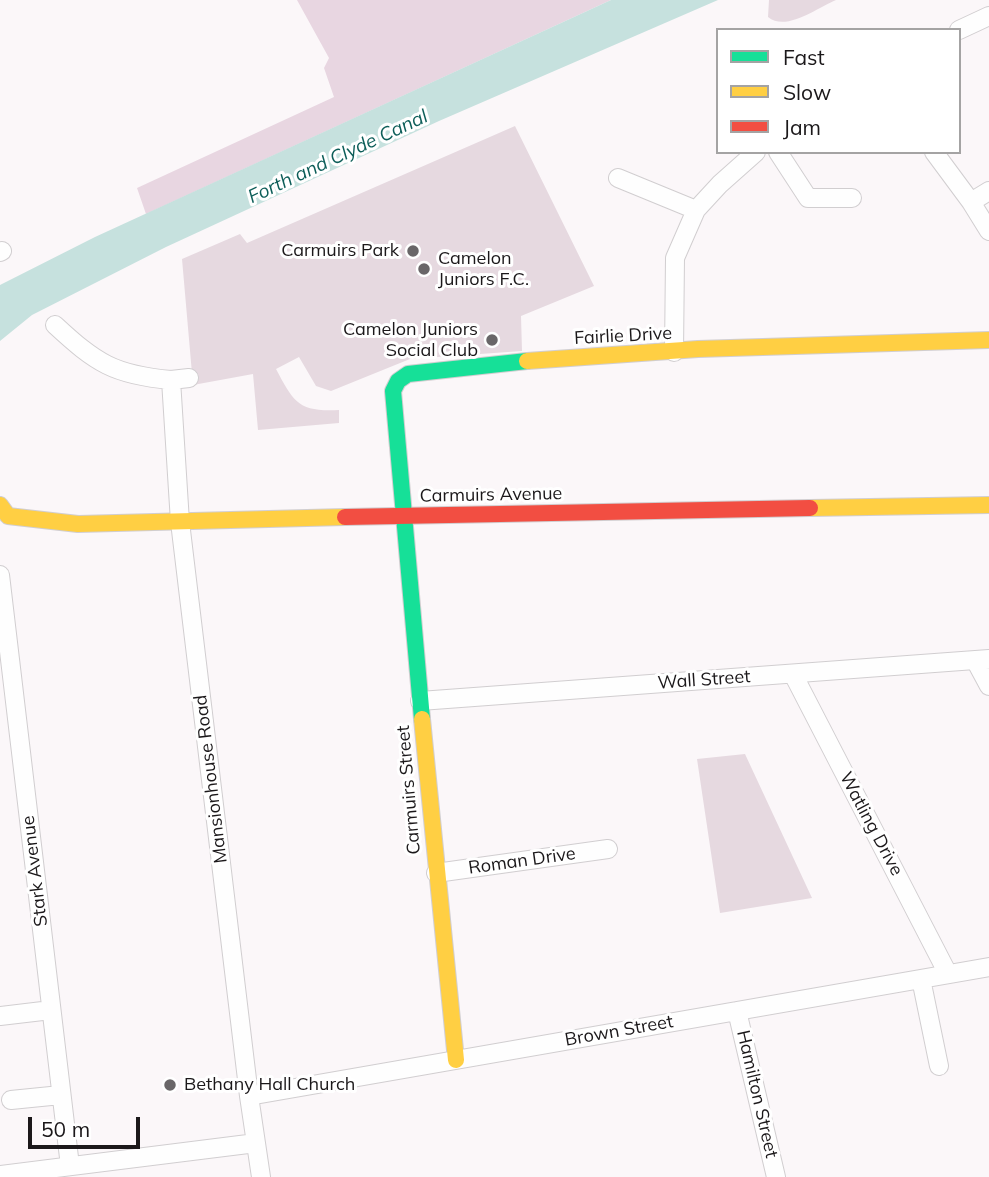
<!DOCTYPE html>
<html>
<head>
<meta charset="utf-8">
<style>
	body { margin:0 }
	#map { position:relative; width:989px; height:1177px; overflow:hidden; background:#fbf7f9; font-family:Mulish,sans-serif }
	canvas { display:block }
	.legend { position:absolute; left:716px; top:28px; width:245px; height:126px; box-sizing:border-box; background:#fff; border:2px solid #a4a3a3; margin:0; padding:9px 12px; list-style:none; font-size:21px; color:#1b181a }
	.legend li { display:flex; align-items:center; gap:14px; height:35px }
	.legend b { width:35px; border:2px solid #a4a3a3 }
	.scale { position:absolute; left:28px; top:1117px; width:112px; height:32px; box-sizing:border-box; border:4px solid #1b181a; border-top:0; padding-left:9px; font-size:21px; line-height:24px; white-space:nowrap; color:#1b181a; -webkit-text-stroke:5px #fff; paint-order:stroke }
</style>
</head>
<body>
<div id="map">
<canvas width="989" height="1177"></canvas>
<ul class="legend">
<li><b style="height:9px;background:#16e098"></b>Fast</li>
<li><b style="height:9px;background:#ffcf43"></b>Slow</li>
<li><b style="height:9px;background:#f24e42"></b>Jam</li>
</ul>
<div class="scale">50 m</div>
</div>
<script>
const g = document.querySelector('canvas').getContext('2d');
g.lineJoin = 'round';
function fillPath(path, color) { g.fillStyle = color; g.fill(path, 'evenodd'); }
function stroke(path, color, width, dash) { g.strokeStyle = color; g.lineWidth = width; g.lineCap = dash ? 'butt' : 'round'; g.setLineDash(dash || []); g.stroke(path); }
function write(font, color, halo, rows, align = 'center') {
  g.font = font + ' Mulish,sans-serif'; g.lineWidth = 6; g.setLineDash([]); g.textBaseline = 'middle'; g.strokeStyle = halo; g.fillStyle = color; for (const [text, x, y, turn = 0] of rows) {
    g.save(); g.translate(x, y); g.rotate((+turn || 0) * Math.PI / 180); g.textAlign = isNaN(turn) ? turn : align; if (halo) g.strokeText(text, 0, 0); g.fillText(text, 0, 0); g.restore();
  }
}
const green = new Path2D(`
	M836 0C817 8 786 32 768 17L769 0Z
	M515 126 594 286 521 316 522 351 410 359 331 391 316 386 299 357 276 369C294 403 299 412 339 410V423L258 430 253 374 193 385 182 259 240 234 247 243Z
	M745 754 812 898 720 913 697 759Z`);
const forest = new Path2D(`
	M297 0H611L146 214 137 188 334 97 324 68 329 58Z`);
const water = new Path2D(`
	M611 0H718L439 121 166 247 32 315 0 341V285L95 237Z`);
const street = new Path2D(`
	M959 30 989 16
	M778 152 808 198H852
	M934 152 971 202 989 231
	M618 178 696 210
	M971 202 989 191
	M0 252 2 251
	M55 325C96 363 114 375 171 380
	M674 352 675 258 696 210 720 184 756 152
	M189 378 171 380 180 522 249 1096 261 1177
	M0 575 70 1166
	M975 660 989 686
	M793 674 948 974
	M420 701 989 659
	M436 873 608 849
	M921 979 939 1066
	M737 1011 776 1177
	M0 1016 51 1010
	M249 1096 989 967
	M11 1100 61 1095
	M0 1175 256 1143`);
const fast = new Path2D(`
	M422 719 393 391 398 381 408 374 527 361`);
const slow = new Path2D(`
	M527 361 698 349 989 340
	M0 505 8 516 78 524 345 517
	M810 508 989 505
	M422 719 456 1060`);
const jam = new Path2D(`
	M345 517 810 508`);
const markers = [
	[413,251,7,"#696668"],
	[424,269,7,"#696668"],
	[492,340,7,"#696668"],
	[170,1085,7,"#696668"]
];
const poiNames = [
	["Carmuirs Park",399,251],
	["Camelon",438,259,"left"],
	["Juniors F.C.",438,280,"left"],
	["Camelon Juniors",478,330],
	["Social Club",478,351],
	["Bethany Hall Church",184,1085,"left"]
];
const streetNames = [
	["Fairlie Drive",623,336,-3],
	["Carmuirs Avenue",491,495,-1],
	["Wall Street",704,680,-4],
	["Mansionhouse Road",211,779,-97],
	["Carmuirs Street",409,790,-95],
	["Watling Drive",871,824,62],
	["Roman Drive",522,861,-8],
	["Stark Avenue",35,871,-97],
	["Brown Street",619,1031,-10],
	["Hamilton Street",757,1094,77]
];
const waterNames = [
	["Forth and Clyde Canal",338,157,-25]
];
fillPath(green, '#e6d9e0');
fillPath(forest, '#e8d6e1');
fillPath(water, '#c6e1de');
stroke(street, '#d1ced0', 20);
stroke(fast, '#d1ced0', 18);
stroke(slow, '#d1ced0', 18);
stroke(jam, '#d1ced0', 18);
stroke(street, '#fefefe', 18);
stroke(fast, '#16e098', 16);
stroke(slow, '#ffcf43', 16);
stroke(jam, '#f24e42', 16);
for (const [x, y, r, color] of markers) { const dot = new Path2D(); dot.arc(x, y, r, 0, 2 * Math.PI); g.fillStyle = color; g.fill(dot); stroke(dot, '#fff', 2.5); }
write('18px', '#1b181a', '#fff', poiNames, 'right');
write('18px', '#1b181a', '#fff', streetNames);
write('italic 19px', '#0d5e59', '#fff', waterNames);
</script>
</body>
</html>
